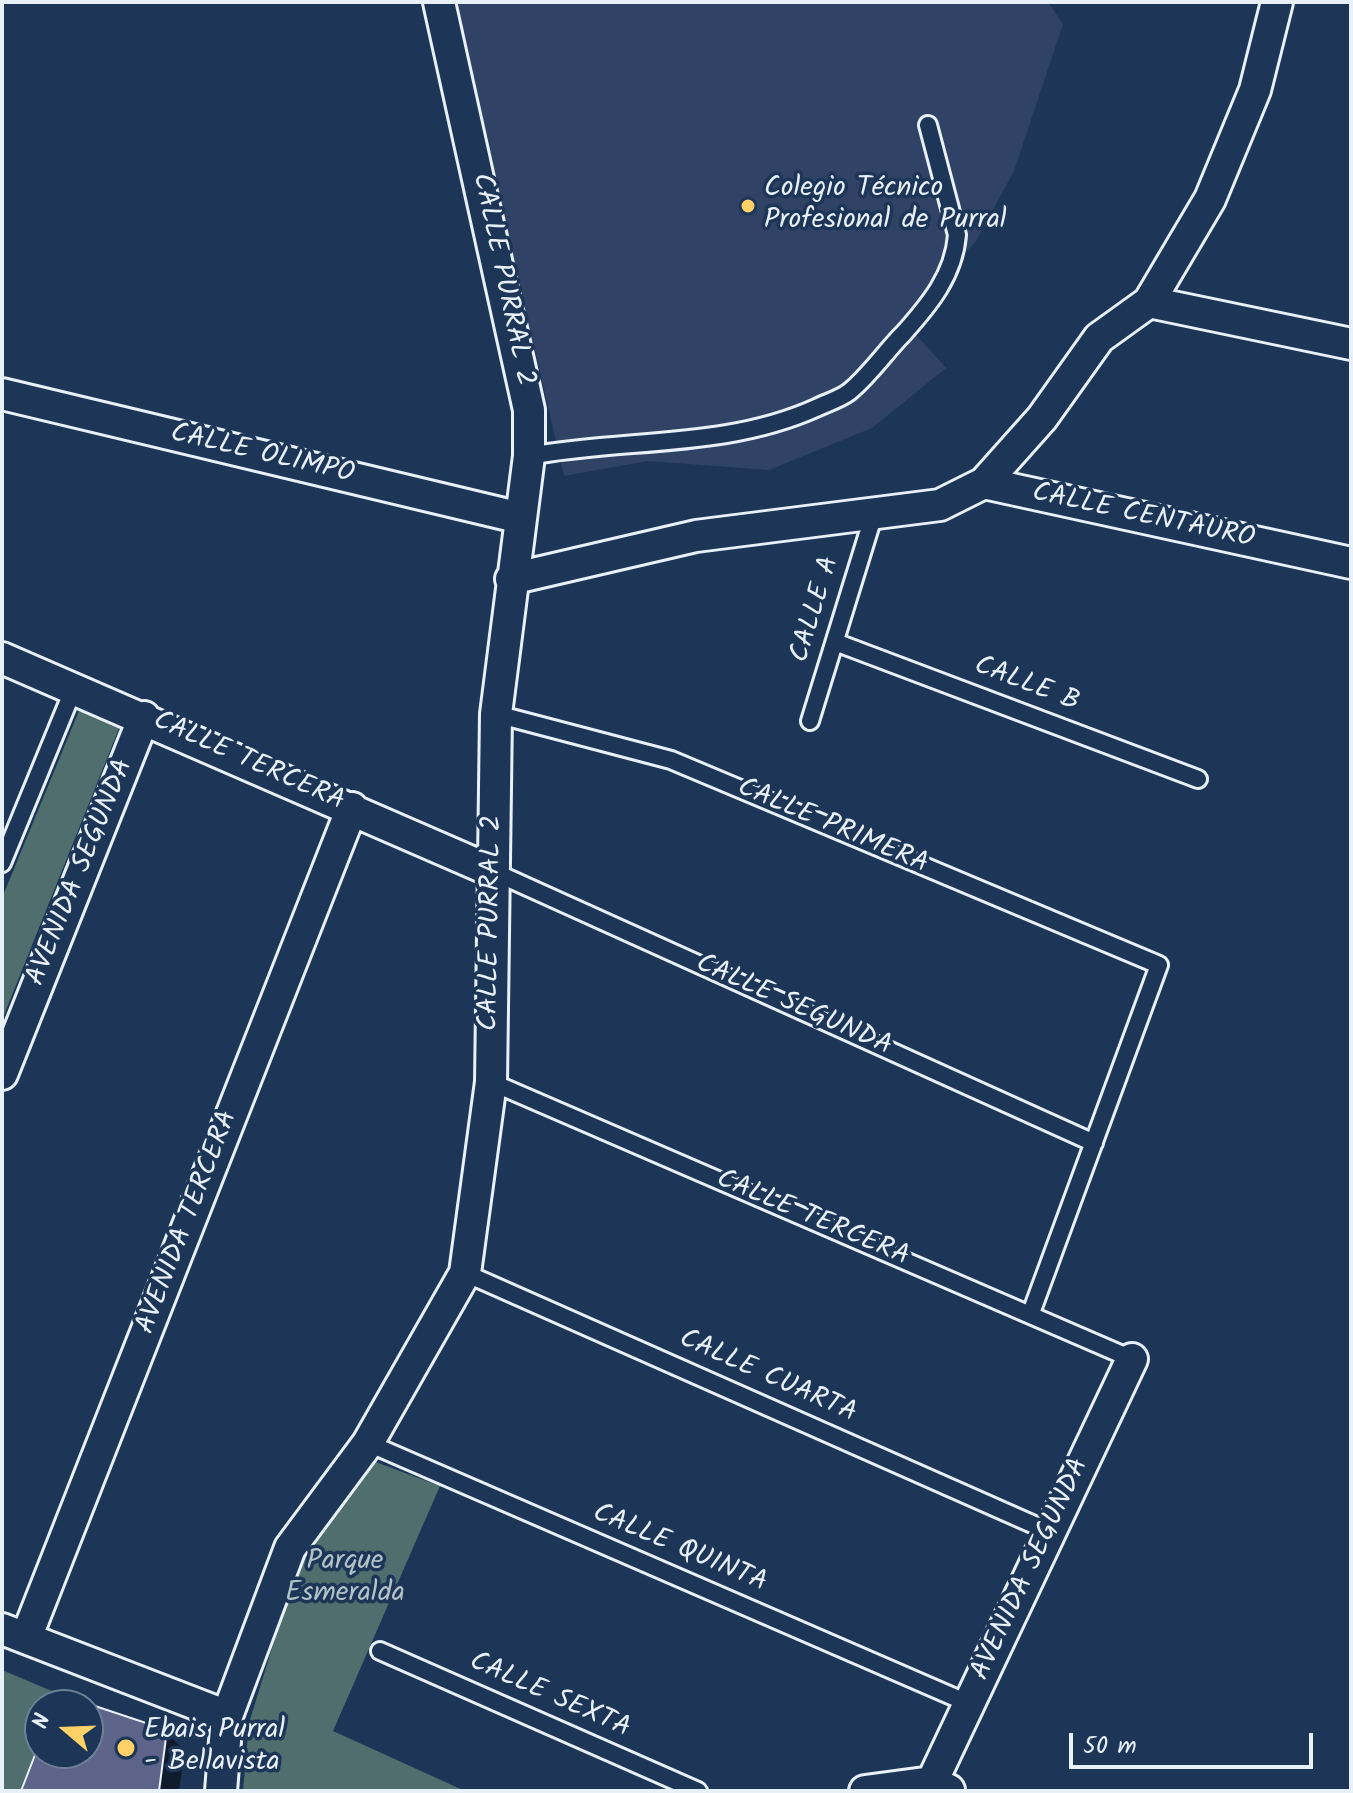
<!DOCTYPE html>
<html>
<head>
<meta charset="utf-8">
<style>
	body { margin:0 }
	#map { position:relative; width:1353px; height:1793px; overflow:hidden; background:#1d3557; font-family:Kalam,sans-serif }
	canvas { display:block }
	.frame { position:absolute; inset:0; border:4px solid #e8f1f8; pointer-events:none }
	.north { position:absolute; left:24px; top:1689px; width:80px; height:80px; box-sizing:border-box; background:#1d3557; border:2px solid #6e8097; border-radius:50%; rotate:289deg; font-size:22px; font-weight:700; line-height:32px; text-align:center; color:#e8f1f8 }
	.north::after { content:''; display:block; margin:auto; width:28px; height:36px; background:#ffd166; clip-path:polygon(50% 0,100% 100%,50% 72%,0 100%) }
	.scale { position:absolute; left:1069px; top:1733px; width:244px; height:36px; box-sizing:border-box; border:4px solid #e8f1f8; border-top:0; padding-left:10px; font-size:24px; line-height:28px; white-space:nowrap; color:#e8f1f8; -webkit-text-stroke:6px #1d3557; paint-order:stroke }
</style>
</head>
<body>
<div id="map">
<canvas width="1353" height="1793"></canvas>
<div class="frame"></div>
<div class="north">N</div>
<div class="scale">50 m</div>
</div>
<script>
const g = document.querySelector('canvas').getContext('2d');
g.lineJoin = 'round';
function fillPath(path, color) { g.fillStyle = color; g.fill(path, 'evenodd'); }
function stroke(path, color, width, dash) { g.strokeStyle = color; g.lineWidth = width; g.lineCap = dash ? 'butt' : 'round'; g.setLineDash(dash || []); g.stroke(path); }
function write(font, color, halo, rows, align = 'center') {
  g.font = font + ' Kalam,sans-serif'; g.lineWidth = 7; g.setLineDash([]); g.textBaseline = 'middle'; g.strokeStyle = halo; g.fillStyle = color; for (const [text, x, y, turn = 0] of rows) {
    g.save(); g.translate(x, y); g.rotate((+turn || 0) * Math.PI / 180); g.textAlign = isNaN(turn) ? turn : align; if (halo) g.strokeText(text, 0, 0); g.fillText(text, 0, 0); g.restore();
  }
}
const built = new Path2D(`
	M455 2H1048L1063 24 1014 171 976 241 903 320 946 368 872 428 769 470 648 461 564 476Z`);
const green = new Path2D(`
	M81 706 122 721 2 1020V898Z
	M365 1458 440 1486 333 1731 465 1791H243L249 1723 300 1557Z
	M2 1670 59 1694 55 1705H40V1742L21 1791H2Z`);
const shadow = new Path2D(`
	M88 1706 166 1732 185 1751 179 1791H23L40 1747V1753H88Z`);
const building = new Path2D(`
	M59 1694 167 1730 159 1791H21L40 1742V1753H88V1705H55Z`);
const lane = new Path2D(`
	M529 456C625 438 725 449 816 408 826 403 840 399 849 392 869 376 885 352 903 334 929 305 954 275 957 235L928 125
	M835 642 1198 779
	M496 714 671 760 1159 965 1031 1313
	M810 721 874 514
	M2 863 74 688
	M492 871 1094 1143
	M491 1082 1132 1359
	M465 1273 1048 1531
	M368 1443 970 1704
	M380 1651 698 1791`);
const street = new Path2D(`
	M1149 302 1351 344
	M2 394 521 518
	M984 483 1351 563
	M511 579 696 536 940 505 984 483 1042 418 1099 338 1149 302 1210 199 1255 90 1277 2
	M2 658 492 871
	M2 1074 144 717
	M2 1629 227 1716
	M26 1638 352 808
	M932 1782 1132 1359
	M221 1791 227 1716 290 1548 368 1443 465 1273 491 1082 496 714 529 456V410L439 2
	M865 1791 932 1782 949 1790`);
const markers = [
	[748,206,8,"#ffd166"],
	[126,1748,10,"#ffd166"]
];
const poiNames = [
	["Colegio Técnico",764,190],
	["Profesional de Purral",764,222],
	["Ebais Purral",144,1732],
	["- Bellavista",144,1764]
];
const streetNames = [
	["CALLE PURRAL 2",501,280,78],
	["CALLE OLIMPO",262,456,13],
	["CALLE CENTAURO",1143,518,12],
	["CALLE A",817,610,-73],
	["CALLE B",1026,686,21],
	["CALLE TERCERA",248,763,24],
	["CALLE PRIMERA",832,828,23],
	["AVENIDA SEGUNDA",82,873,-68],
	["CALLE PURRAL 2",493,923,-89],
	["CALLE SEGUNDA",793,1007,24],
	["CALLE TERCERA",812,1220,23],
	["AVENIDA TERCERA",189,1223,-69],
	["CALLE CUARTA",767,1378,24],
	["CALLE QUINTA",679,1550,23],
	["AVENIDA SEGUNDA",1032,1570,-65],
	["CALLE SEXTA",549,1697,24]
];
const parkNames = [
	["Parque",345,1563],
	["Esmeralda",345,1595]
];
fillPath(built, '#304366');
fillPath(green, '#4f6e6d');
fillPath(shadow, '#0007');
fillPath(building, '#5d648a');
stroke(building, '#e8f1f8', 2);
stroke(lane, '#e8f1f8', 22);
stroke(street, '#e8f1f8', 36);
stroke(lane, '#1d3557', 16);
stroke(street, '#1d3557', 30);
for (const [x, y, r, color] of markers) { const dot = new Path2D(); dot.arc(x, y, r, 0, 2 * Math.PI); g.fillStyle = color; g.fill(dot); stroke(dot, '#1d3557', 3); }
write('28px', '#e8f1f8', '#1d3557', poiNames, 'left');
write('28px', '#e8f1f8', '#1d3557', streetNames);
write('28px', '#b2c3c7', '#1d3557', parkNames);
</script>
</body>
</html>
